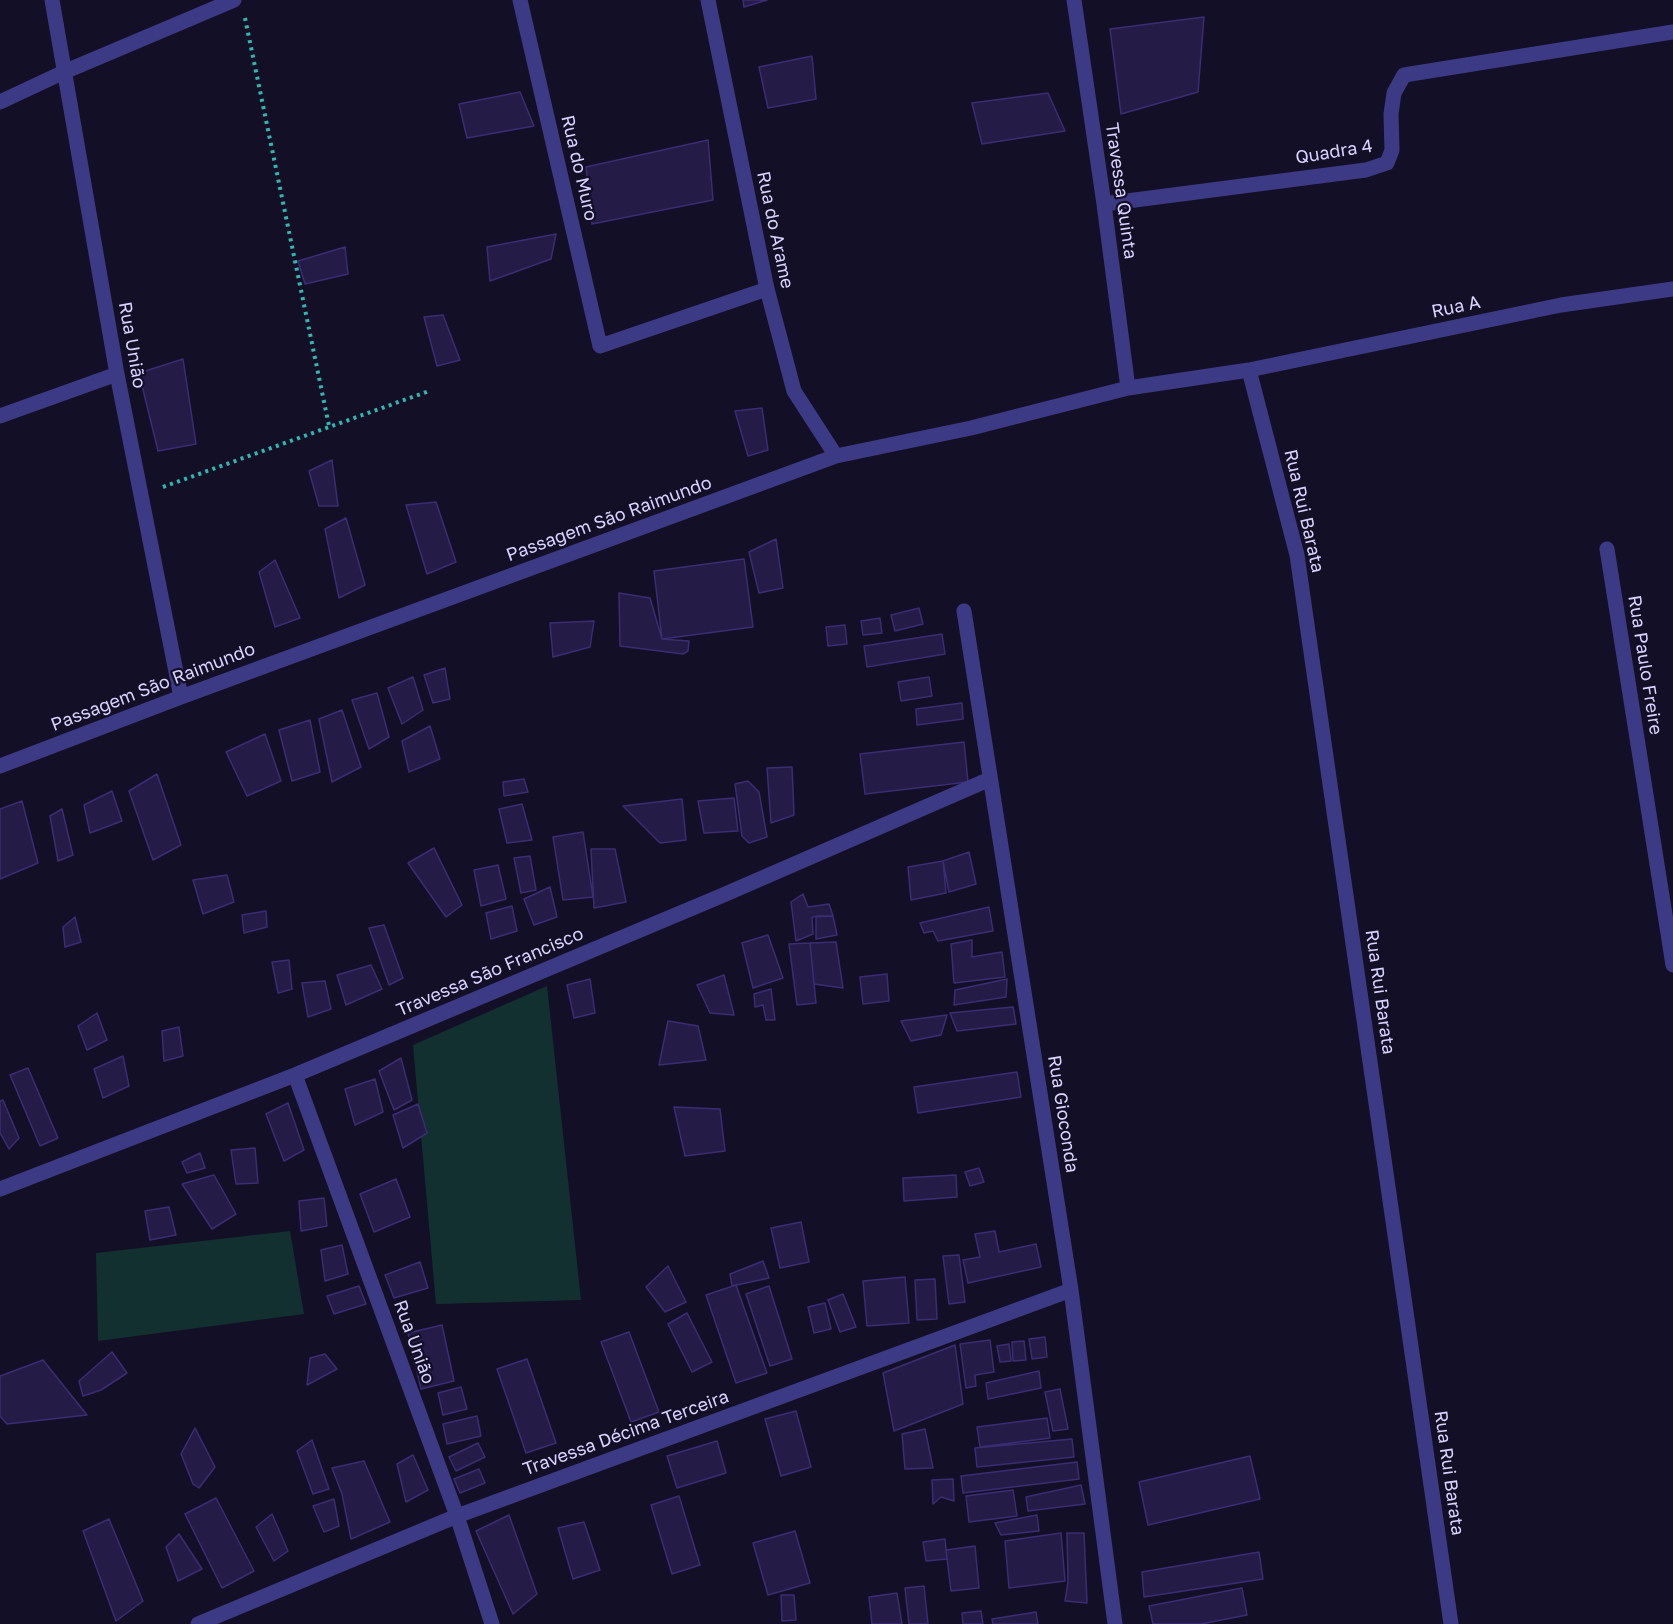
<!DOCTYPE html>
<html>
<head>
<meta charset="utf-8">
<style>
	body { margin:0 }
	canvas { display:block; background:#130f26 }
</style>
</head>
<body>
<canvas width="1673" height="1624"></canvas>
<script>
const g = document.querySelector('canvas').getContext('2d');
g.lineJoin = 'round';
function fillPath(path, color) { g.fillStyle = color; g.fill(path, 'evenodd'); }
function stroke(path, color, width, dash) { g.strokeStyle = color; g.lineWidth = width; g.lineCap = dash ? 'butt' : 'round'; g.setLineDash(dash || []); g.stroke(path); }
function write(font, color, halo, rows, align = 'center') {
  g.font = font + ' "Golos Text",sans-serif'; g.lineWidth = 4.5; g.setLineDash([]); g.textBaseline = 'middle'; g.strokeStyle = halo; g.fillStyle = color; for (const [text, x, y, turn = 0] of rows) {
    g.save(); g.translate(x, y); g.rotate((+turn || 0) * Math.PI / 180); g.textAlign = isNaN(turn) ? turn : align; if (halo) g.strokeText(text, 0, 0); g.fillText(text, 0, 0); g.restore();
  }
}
const green = new Path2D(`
	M547 986 581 1300 436 1304 413 1045Z
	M290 1231 304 1314 98 1341 96 1253Z`);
const building = new Path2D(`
	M743 0H767L744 7Z
	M1204 17 1198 92 1121 114 1110 29Z
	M812 56 816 99 768 108 759 67Z
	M520 92 534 126 467 138 459 104Z
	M1048 93 1065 131 982 144 972 103Z
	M708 140 713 200 592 224 586 167Z
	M556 234 551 259 490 281 487 247Z
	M345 247 348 274 305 284 298 261Z
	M443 315 460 360 437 366 424 317Z
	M183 359 196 444 158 451 139 373Z
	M762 408 768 450 748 456 735 411Z
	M332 460 338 506H319L309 471Z
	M436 502 456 562 427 574 406 505Z
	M346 518 365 585 339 598 325 529Z
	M776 539 783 588 759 593 749 552Z
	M744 559 753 627 662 639 654 571Z
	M275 560 300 618 275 627 259 572Z
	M619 593 650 598 662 639 689 641 688 651 683 654 620 646Z
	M919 608 923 624 895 631 891 615Z
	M880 618 882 633 863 635 861 621Z
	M594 621 590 647 553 657 550 623Z
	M845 625 847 644 828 646 826 627Z
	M942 634 945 654 867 667 864 646Z
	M445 668 450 699 433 703 424 675Z
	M413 677 423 710 402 724 388 688Z
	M929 677 932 696 901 701 898 682Z
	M377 693 389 737 369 749 352 700Z
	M962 703 963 719 917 725 916 709Z
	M342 710 361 767 332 782 319 719Z
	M310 720 320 772 292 781 279 730Z
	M430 726 440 759 409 772 402 741Z
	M265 734 281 781 247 796 226 752Z
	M964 742 968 782 865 794 860 754Z
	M792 767 794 815 771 823 767 768Z
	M157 774 181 845 153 860 129 791Z
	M524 779 528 792 504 796 503 782Z
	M748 781 759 792 767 837 749 843 742 836 735 784Z
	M112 791 122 821 90 833 84 805Z
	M734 798 738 831 704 833 698 801Z
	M682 799 686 840 660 843 623 806Z
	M22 801 38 863 0 879V809Z
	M522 804 532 840 507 843 499 809Z
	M62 809 73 855 58 861 50 816Z
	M583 832 593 897 563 900 553 837Z
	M434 848 462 905 446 917 408 863Z
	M591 849H615L626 902 594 908Z
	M969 852 976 884 949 892 943 861Z
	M530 856 536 890 521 893 514 858Z
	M943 861 946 893 911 900 908 867Z
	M498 865 506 899 481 906 474 870Z
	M227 875 234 902 203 914 193 880Z
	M550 887 557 917 534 925 524 899Z
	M803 894 808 907 829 904 833 916 812 917 813 934 796 941 791 902Z
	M512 906 517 931 491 939 486 913Z
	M989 907 993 931 938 941 933 931 924 933 920 923Z
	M266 911 267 927 244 933 242 915Z
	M816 916H833L837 935 816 939Z
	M75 917 81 942 65 947 63 927Z
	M384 925 403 978 389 985 369 928Z
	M768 935 783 978 753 988 742 943Z
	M972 940V957L1002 952 1005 977 954 983 951 944Z
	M836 942 843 988 814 984 810 943Z
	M810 943 816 1003 797 1005 789 944Z
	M289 960 292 989 278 993 272 962Z
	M371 965 382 989 346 1005 337 975Z
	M887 974 889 1001 863 1004 860 977Z
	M724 975 734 1015 710 1013 697 985Z
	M590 979 595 1013 574 1018 567 985Z
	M1007 979 1006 997 954 1005 955 990Z
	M325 981 331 1009 308 1017 302 983Z
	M771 989 775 1020H766L763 1005 755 1007 754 994Z
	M1013 1007 1016 1024 957 1031 950 1013Z
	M97 1013 107 1040 87 1050 78 1026Z
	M947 1015 941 1035 911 1041 901 1021Z
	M668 1021 698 1026 706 1060 659 1065Z
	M179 1027 183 1056 164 1061 162 1031Z
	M123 1056 129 1086 103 1098 94 1069Z
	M401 1058 412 1100 394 1110 379 1071Z
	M28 1068 58 1138 40 1146 10 1075Z
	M1017 1072 1021 1097 918 1113 914 1087Z
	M375 1079 383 1112 355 1125 345 1089Z
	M3 1100 19 1138 9 1149 0 1133V1101Z
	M288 1103 304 1150 284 1161 266 1114Z
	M418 1104 427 1133 403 1148 393 1115Z
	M674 1107 720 1109 725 1151 685 1156Z
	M255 1148 258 1183 236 1184 231 1150Z
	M200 1153 205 1168 187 1173 182 1162Z
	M979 1168 984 1182 970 1186 965 1172Z
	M214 1175 236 1214 212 1229 182 1184Z
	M956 1175 957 1197 904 1201 903 1178Z
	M396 1179 410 1217 374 1232 360 1194Z
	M324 1198 327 1226 301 1231 299 1201Z
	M169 1207 176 1235 150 1240 145 1211Z
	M801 1222 809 1262 780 1268 771 1228Z
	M995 1231 999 1252 1036 1244 1041 1267 968 1283 963 1260 980 1257 975 1234Z
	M342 1245 348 1274 325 1281 321 1250Z
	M959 1255 965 1302 949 1304 943 1256Z
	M763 1261 769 1278 732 1286 730 1274Z
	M420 1262 428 1288 394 1298 385 1275Z
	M668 1266 686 1302 665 1312 646 1287Z
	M905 1277 909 1323 867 1326 863 1281Z
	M935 1279 937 1319 917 1320 915 1280Z
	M736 1285 767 1373 736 1383 706 1295Z
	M359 1286 366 1304 334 1314 327 1296Z
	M769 1286 792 1359 770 1366 746 1294Z
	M843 1294 856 1327 840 1332 828 1300Z
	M825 1303 831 1329 814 1333 808 1307Z
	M687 1313 712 1362 692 1372 668 1324Z
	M442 1325 454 1381 421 1389 408 1333Z
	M629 1332 659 1412 631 1422 601 1342Z
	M1045 1337 1047 1357 1032 1359 1029 1339Z
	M990 1340 994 1372 975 1375 976 1386 966 1388 960 1344Z
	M1024 1341 1026 1360 1013 1361 1012 1342Z
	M1009 1344 1011 1361 1000 1362 997 1346Z
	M955 1345 963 1404 894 1431 883 1373Z
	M112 1352 127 1373 101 1390 83 1396 79 1381Z
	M325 1354 337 1369 307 1385 310 1358Z
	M527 1359 556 1443 526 1453 497 1369Z
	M43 1360 87 1415 7 1424 0 1416V1376Z
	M1039 1371 1041 1388 988 1399 986 1383Z
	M461 1387 467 1409 443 1415 438 1393Z
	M1060 1389 1068 1429 1053 1431 1045 1392Z
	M796 1411 811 1467 781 1476 765 1419Z
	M477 1416 481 1436 447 1444 443 1424Z
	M1047 1418 1050 1438 980 1447 977 1427Z
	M195 1428 215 1467 199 1488 193 1484 181 1454Z
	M925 1429 933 1468 905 1469 902 1434Z
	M1072 1439 1074 1457 977 1467 975 1448Z
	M312 1440 329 1489 313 1494 297 1451Z
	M717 1441 726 1473 677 1488 667 1456Z
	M478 1443 485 1457 456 1471 449 1457Z
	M413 1455 428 1490 406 1502 397 1464Z
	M1250 1456 1260 1499 1148 1525 1139 1482Z
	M364 1461 390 1522 351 1539 342 1494 332 1468Z
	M1077 1462 1079 1479 963 1493 961 1476Z
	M479 1469 485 1483 460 1493 454 1479Z
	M953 1479 954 1501 941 1497 933 1504 932 1480Z
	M1081 1485 1085 1504 1028 1511 1026 1497Z
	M1013 1490 1017 1516 969 1522 966 1496Z
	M679 1496 700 1565 672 1574 651 1505Z
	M216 1498 254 1571 222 1588 185 1514Z
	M334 1499 339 1526 324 1532 313 1506Z
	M272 1514 288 1551 274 1561 256 1527Z
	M509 1515 537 1594 513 1614 476 1531Z
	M1037 1515 1039 1531 1001 1535 995 1523Z
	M109 1519 143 1601 116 1621 83 1531Z
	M584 1522 600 1570 573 1579 558 1528Z
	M795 1531 810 1583 768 1595 753 1543Z
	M1061 1533 1065 1581 1009 1588 1005 1541Z
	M1067 1533H1084L1087 1603 1065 1601 1068 1582Z
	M179 1534 202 1569 178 1581 166 1547Z
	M945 1539 947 1559 926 1561 923 1542Z
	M975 1546 979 1588 951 1591 946 1550Z
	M1259 1552 1263 1579 1144 1597 1142 1572Z
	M924 1586 928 1624H909L905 1588Z
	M1242 1588 1247 1615 1201 1624H1153L1149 1606Z
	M897 1593 902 1624H872L869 1597Z
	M781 1595H794L796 1620 782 1621Z
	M981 1611 983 1624H963L962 1613Z
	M1036 1612 1038 1624H993L992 1619Z`);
const path = new Path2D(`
	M245 18 329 426
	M163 487 429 391`);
const minor = new Path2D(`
	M52 0 117 374 181 697
	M520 0 600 346 767 289
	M708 0 767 289 794 391 836 456
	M1074 0 1104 204 1128 388
	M0 102 64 72 234 0
	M1104 204 1366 170 1387 163 1392 150 1391 114 1394 93 1404 75 1673 32
	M1249 370 1297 555 1451 1624
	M0 416 117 374
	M1607 549 1673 965
	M964 611 1071 1290 1115 1624
	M0 766 181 697 836 456 971 428 1128 388 1249 370 1561 305 1673 289
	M295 1075 457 1516 492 1624
	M0 1189 295 1075 721 896 990 779
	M198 1624 457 1516 1071 1290`);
const streetNames = [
	["Quadra 4",1334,152,-9],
	["Rua do Muro",579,168,77],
	["Travessa Quinta",1121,191,82],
	["Rua do Arame",775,230,78],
	["Rua A",1456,307,-12],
	["Rua União",132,345,80],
	["Rua Rui Barata",1304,511,77],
	["Passagem São Raimundo",609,519,-20],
	["Rua Paulo Freire",1645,665,81],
	["Passagem São Raimundo",153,687,-21],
	["Travessa São Francisco",490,972,-23],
	["Rua Rui Barata",1380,992,82],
	["Rua Gioconda",1063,1114,81],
	["Rua União",414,1342,70],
	["Travessa Décima Terceira",626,1433,-20],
	["Rua Rui Barata",1449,1473,82]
];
fillPath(green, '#12302f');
fillPath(building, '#241b47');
stroke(building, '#3b2d73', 1.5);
stroke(path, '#2fb8b0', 4, [3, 4.5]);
stroke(minor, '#3d3a85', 15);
write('18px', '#d9d4ff', '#130f26', streetNames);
</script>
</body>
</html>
